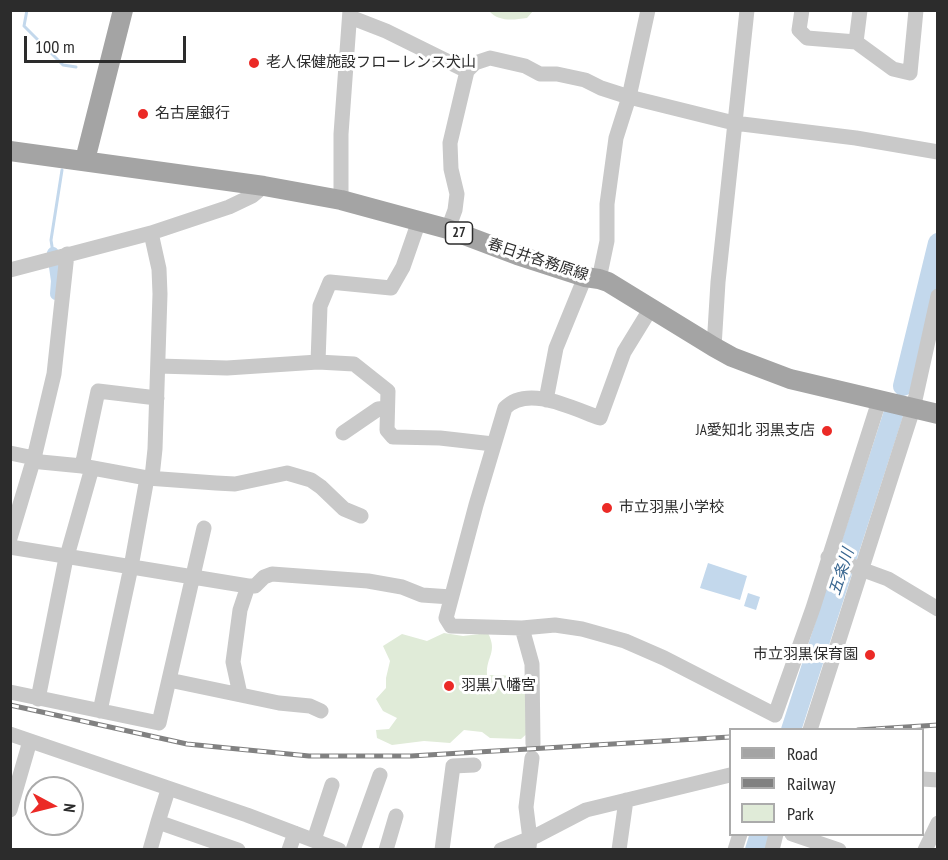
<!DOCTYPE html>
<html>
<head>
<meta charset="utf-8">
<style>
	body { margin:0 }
	#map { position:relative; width:948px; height:860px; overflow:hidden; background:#fff; font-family:"PT Sans Narrow",sans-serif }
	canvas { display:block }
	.frame { position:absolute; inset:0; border:12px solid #2c2c2c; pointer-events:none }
	.legend { position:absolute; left:729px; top:728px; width:195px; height:108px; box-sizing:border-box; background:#fff; border:2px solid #ababab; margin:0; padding:8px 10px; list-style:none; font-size:18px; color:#2c2c2c }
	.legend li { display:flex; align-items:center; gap:12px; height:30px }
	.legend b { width:30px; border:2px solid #ababab }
	.north { position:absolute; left:24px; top:776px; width:60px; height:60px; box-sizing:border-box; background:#fff; border:2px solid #ababab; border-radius:50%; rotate:97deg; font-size:16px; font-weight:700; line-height:24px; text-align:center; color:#2c2c2c }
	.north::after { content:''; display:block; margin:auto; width:21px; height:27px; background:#eb2a26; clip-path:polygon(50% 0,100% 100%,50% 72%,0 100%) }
	.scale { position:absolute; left:24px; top:36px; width:162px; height:27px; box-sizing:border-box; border:3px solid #2c2c2c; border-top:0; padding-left:8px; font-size:18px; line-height:21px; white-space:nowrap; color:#2c2c2c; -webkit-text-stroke:4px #fff; paint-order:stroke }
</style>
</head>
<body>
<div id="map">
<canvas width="948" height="860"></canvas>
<div class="frame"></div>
<ul class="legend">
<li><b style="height:8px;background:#a4a4a4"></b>Road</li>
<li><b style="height:8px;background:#818181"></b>Railway</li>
<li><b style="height:16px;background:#e0ebd8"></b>Park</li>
</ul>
<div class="north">N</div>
<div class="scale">100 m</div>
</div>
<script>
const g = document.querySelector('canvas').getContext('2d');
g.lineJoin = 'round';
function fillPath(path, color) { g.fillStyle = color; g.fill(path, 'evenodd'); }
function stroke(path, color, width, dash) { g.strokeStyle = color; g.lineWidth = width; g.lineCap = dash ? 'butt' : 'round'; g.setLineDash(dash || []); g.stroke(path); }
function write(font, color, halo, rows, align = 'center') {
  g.font = font + ' "PT Sans Narrow","Noto Sans JP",sans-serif'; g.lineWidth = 6; g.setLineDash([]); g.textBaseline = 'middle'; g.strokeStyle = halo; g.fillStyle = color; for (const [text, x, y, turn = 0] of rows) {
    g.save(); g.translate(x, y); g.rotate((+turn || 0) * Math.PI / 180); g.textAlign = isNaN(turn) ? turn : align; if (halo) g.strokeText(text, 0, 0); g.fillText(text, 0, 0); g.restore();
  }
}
const green = new Path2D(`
	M489 11H533L527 18C513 20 499 22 489 11Z
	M444 633 463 636 488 633C498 653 486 656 487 675L525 676 530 731 521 739 490 738 482 732 464 730 450 743 424 741 392 745 377 738 376 730 389 729 397 718 383 711 376 699 386 688V678L390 661 383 646 402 634 427 641Z`);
const water = new Path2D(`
	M708 563 747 576 740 600 700 588Z
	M748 593 760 597 756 610 744 606Z`);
const stream = new Path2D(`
	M27 10 24 26 63 65 76 67
	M53 253 51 240 62 170`);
const canal = new Path2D(`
	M53 253 57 281 56 294`);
const river = new Path2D(`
	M903 386 938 243
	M791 730 893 415
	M755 850 760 834`);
const minor = new Path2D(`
	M802 10 799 30 807 38 856 42
	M860 10 856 42 893 69 910 73 916 10
	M350 17 386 31 467 71 475 63 490 58 525 66 540 74H557L585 80 601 88 629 97 734 123 856 138 938 152
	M341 200V134L350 10
	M448 229 455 210 457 194 451 169 450 143 467 71
	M151 233 159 269 160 294 155 449 152 477
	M10 270 151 233 229 207 252 196 264 186
	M599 279 607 241V204L616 138 629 97 648 10
	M651 308 624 352 600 418C574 409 528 384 505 408L476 505 446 618 451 626 522 628 555 625 582 629 625 641 664 658 775 715 813 608 879 401
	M714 347 718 282 747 10
	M318 362 320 306 330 282 391 288 403 267 419 221
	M158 366 227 368 318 362 354 364 388 391 387 430 393 437 440 438 493 444
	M546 400 556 348 585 277
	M343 433 378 409 387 408
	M10 453 34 458 41 462 82 466 147 478 216 483 235 484 287 473 311 480 321 487 344 509 361 516
	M82 466 98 391 157 398
	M10 538 34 458 54 374 67 254
	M10 547 248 586H255L264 577 272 574 368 581 402 587 422 595 451 597
	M828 557 888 579 938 609
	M522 628 532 664 533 744
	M169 680 279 703 310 706 321 711
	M10 692 159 723 204 528
	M240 694 233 662 240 610 248 586
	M38 699 65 563 92 468
	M100 711 131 567 147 478
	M810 730 913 409 938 296
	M10 734 247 815 339 850
	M922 779 938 780
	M10 810 30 741
	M158 822 168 790
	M792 834 839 850
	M314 840 332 785
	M529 847 530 839 526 807 532 758
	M150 850 158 822 238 850
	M289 850 295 833
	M353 850 380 775
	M386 850 396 816
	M442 850 453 766 474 765
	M501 850 536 836 586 810 730 775
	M619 850 626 800
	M735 850 740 834
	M772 850 776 834
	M925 850 938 823`);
const major = new Path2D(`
	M10 151 264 186 341 200 448 229 517 255 585 277 599 279 608 282 714 347 732 357 790 379 938 414
	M85 160 123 10`);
const rail = new Path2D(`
	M10 705 187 744 309 756H411L730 737
	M858 730 938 725`);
const markers = [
	[254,63,6,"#eb2a26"],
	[143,114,6,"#eb2a26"],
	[827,431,6,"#eb2a26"],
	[607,508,6,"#eb2a26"],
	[870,655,6,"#eb2a26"],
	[449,686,6,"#eb2a26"]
];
const shields = [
	[459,233,27]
];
const shieldNames = [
	["27",459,233]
];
const poiNames = [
	["老人保健施設フローレンス犬山",266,63],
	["名古屋銀行",155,114],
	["JA愛知北 羽黒支店",815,431,"right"],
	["市立羽黒小学校",619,508],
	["市立羽黒保育園",858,655,"right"],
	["羽黒八幡宮",461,686]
];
const streetNames = [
	["春日井各務原線",538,260,18]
];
const waterNames = [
	["五条川",842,572,-72]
];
fillPath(green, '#e0ebd8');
fillPath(water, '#c3d8ec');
stroke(stream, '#c3d8ec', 3);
stroke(canal, '#c3d8ec', 12);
stroke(river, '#c3d8ec', 20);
stroke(minor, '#c9c9c9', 15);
stroke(major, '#a4a4a4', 20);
stroke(rail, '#818181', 5);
stroke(rail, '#fff', 3, [9]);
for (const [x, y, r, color] of markers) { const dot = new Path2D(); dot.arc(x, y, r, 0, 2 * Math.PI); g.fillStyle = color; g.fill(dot); stroke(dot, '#fff', 2); }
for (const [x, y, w] of shields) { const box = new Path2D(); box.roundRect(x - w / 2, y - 11, w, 22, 4.5); g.fillStyle = '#fff'; g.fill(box); stroke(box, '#2c2c2c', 1.5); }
write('bold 14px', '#2c2c2c', null, shieldNames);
write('15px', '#2c2c2c', '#fff', poiNames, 'left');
write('15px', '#2c2c2c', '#fff', streetNames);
write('italic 16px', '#386690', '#fff', waterNames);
</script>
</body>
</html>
